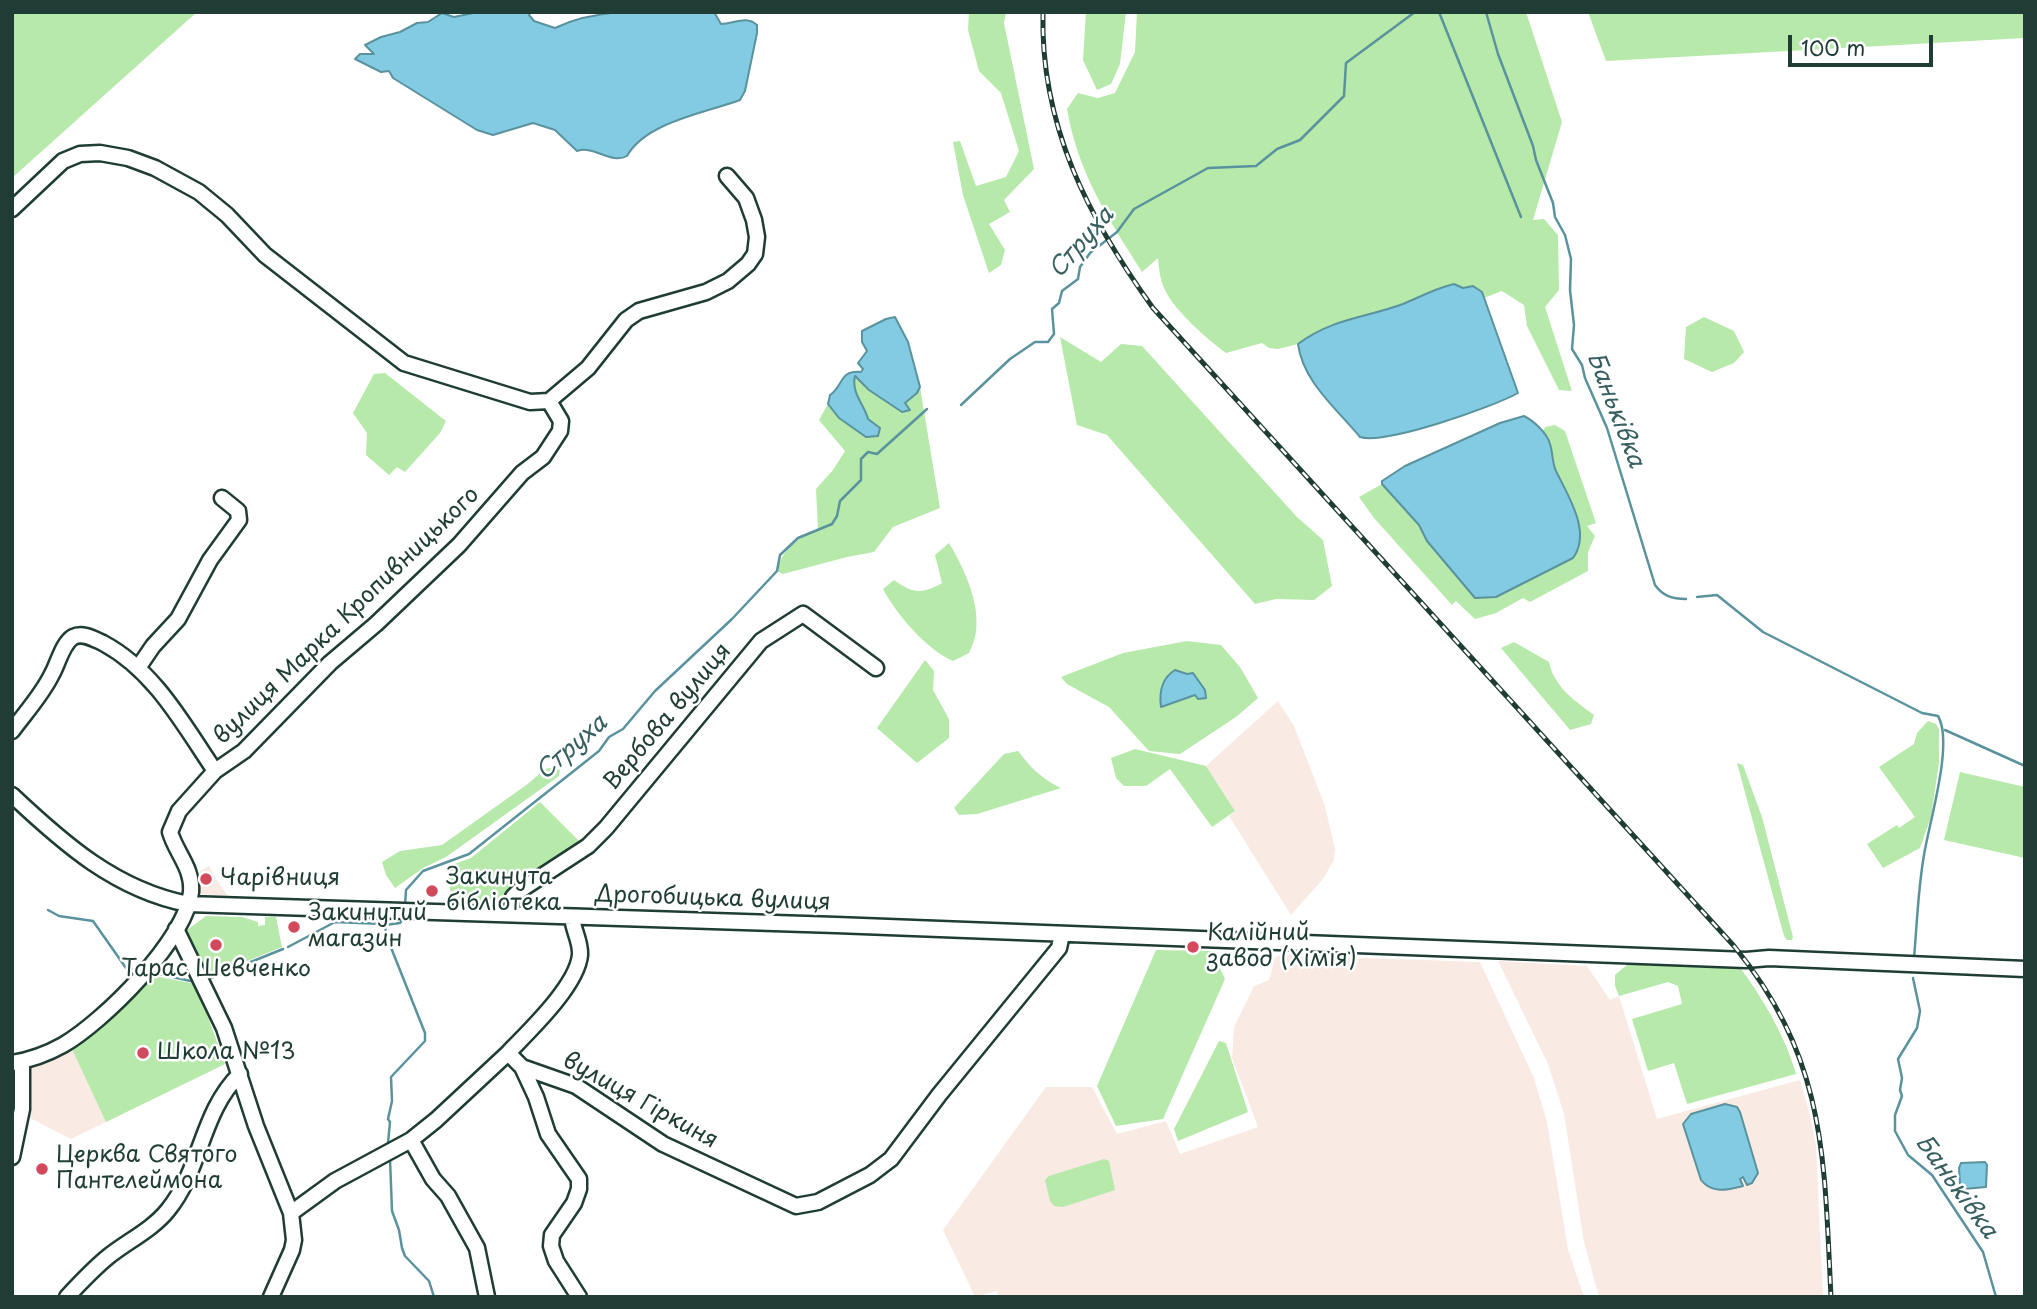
<!DOCTYPE html>
<html>
<head>
<meta charset="utf-8">
<style>
	body { margin:0 }
	#map { position:relative; width:2037px; height:1309px; overflow:hidden; background:#fff; font-family:"Playpen Sans",sans-serif }
	canvas { display:block }
	.frame { position:absolute; inset:0; border:14px solid #1f3d34; pointer-events:none }
	.scale { position:absolute; left:1788px; top:35px; width:145px; height:32px; box-sizing:border-box; border:4px solid #1f3d34; border-top:0; padding-left:9px; font-size:21px; line-height:24px; white-space:nowrap; color:#1f3d34; -webkit-text-stroke:5px #fff; paint-order:stroke }
</style>
</head>
<body>
<div id="map">
<canvas width="2037" height="1309"></canvas>
<div class="frame"></div>
<div class="scale">100 m</div>
</div>
<script>
const g = document.querySelector('canvas').getContext('2d');
g.lineJoin = 'round';
function fillPath(path, color) { g.fillStyle = color; g.fill(path, 'evenodd'); }
function stroke(path, color, width, dash) { g.strokeStyle = color; g.lineWidth = width; g.lineCap = dash ? 'butt' : 'round'; g.setLineDash(dash || []); g.stroke(path); }
function write(font, color, halo, rows, align = 'center') {
  g.font = font + ' "Playpen Sans",sans-serif'; g.lineWidth = 5; g.setLineDash([]); g.textBaseline = 'middle'; g.strokeStyle = halo; g.fillStyle = color; for (const [text, x, y, turn = 0] of rows) {
    g.save(); g.translate(x, y); g.rotate((+turn || 0) * Math.PI / 180); g.textAlign = isNaN(turn) ? turn : align; if (halo) g.strokeText(text, 0, 0); g.fillText(text, 0, 0); g.restore();
  }
}
const built = new Path2D(`
	M1278 701 1294 726 1325 806 1335 849 1334 860 1323 879 1291 915 1229 816 1235 811 1206 766Z
	M209 866 218 882 228 896 198 894 191 876Z
	M1280 955 1480 962 1534 1078 1547 1122 1568 1249 1584 1297H999L997 1291 975 1297 943 1230 1046 1087H1092L1117 1134 1166 1121 1180 1154 1258 1127 1232 1058 1234 1027 1254 986 1269 980 1275 958Z
	M1498 961 1587 966 1610 1000 1619 996 1657 1119 1800 1080 1810 1115 1816 1146 1823 1297H1599L1584 1242 1564 1114 1548 1064Z
	M150 975 211 1030 225 1064 71 1139 30 1118 27 1114V1073L32 1065 46 1062 72 1049 127 1002Z`);
const green = new Path2D(`
	M12 12H197L12 178Z
	M969 12H1006L1004 23 1034 169 1004 200 1010 212 989 224 1005 250 1001 265 989 273 963 195 953 142 960 141 976 186 1006 177 1019 151 1001 93 979 71 968 30Z
	M1086 12H1126L1120 64 1111 84 1097 90 1083 60Z
	M1137 12H1526L1562 122 1533 220 1544 219 1558 235 1559 290 1545 307 1572 391 1559 390 1527 326 1524 305 1502 291 1484 298 1482 292 1473 286 1463 288 1454 284 1401 305 1330 325 1312 334 1298 344 1278 349 1269 348 1262 343 1226 353C1207 339 1175 311 1165 290 1160 280 1159 269 1158 258L1142 272C1108 218 1078 173 1067 109L1078 93 1098 98 1115 93 1135 52Z
	M1588 12H2025V38L1606 61Z
	M1704 317 1734 331 1744 352 1734 363 1712 372 1684 359 1686 327Z
	M1060 337 1101 362 1121 344 1142 346 1297 517 1323 540 1332 586 1314 600 1276 599 1255 604 1107 435 1077 425Z
	M385 373 446 421 440 433 405 472 397 467 389 475 366 455 367 433 353 413 374 374Z
	M855 376 869 390 902 412 910 410 905 403 917 393 920 387 940 508 893 527 874 552 847 557 783 574 777 571C782 549 798 538 818 529L816 489 833 470 845 451 819 420 828 404 839 418 853 426 868 419 854 387Z
	M1555 425 1565 431 1596 523 1587 526 1595 536 1588 552V571L1530 602 1523 598 1496 613 1475 619 1456 601 1452 605 1374 518 1359 497 1382 484 1419 525 1427 541 1475 597 1574 513C1571 497 1563 486 1556 471 1549 457 1553 445 1542 433L1545 427Z
	M949 543C964 568 980 602 976 632 975 639 972 646 969 653L953 661C926 649 897 615 883 589L894 580C912 593 921 595 942 583L935 555Z
	M1187 641 1221 645 1240 667 1258 698 1236 717 1180 754 1149 751 1109 707 1067 684 1061 677 1123 653Z
	M1514 642 1549 662C1554 687 1575 701 1594 715L1591 724 1570 730 1501 648Z
	M925 660 934 671 933 690 949 719V738L917 763 877 728Z
	M1928 721 1936 724 1939 729V763L1931 817 1920 848 1883 868 1867 844 1897 825 1899 828 1915 817 1879 767 1914 744 1917 733Z
	M1135 749 1206 766 1235 811 1212 827 1170 769 1146 786H1124L1116 778 1111 758Z
	M1018 751C1030 767 1043 780 1061 788L977 814 959 815 954 808 1004 754Z
	M1737 763 1743 765 1762 817 1793 937 1792 940H1787L1784 936Z
	M553 767 560 770 559 776 446 857 423 868 395 888 386 875 382 862 400 851 442 845 529 783 545 769Z
	M1960 772 2025 787V858L1944 840Z
	M540 802 582 844 509 897 505 904 452 901 446 867 471 858Z
	M206 916 242 917 258 922V926L265 925V917H276L282 947 205 978 185 937 187 930Z
	M1156 950 1212 951 1225 979 1163 1119 1116 1126 1097 1086Z
	M1628 964 1739 966C1763 999 1785 1035 1796 1074L1687 1104 1674 1063 1648 1071 1632 1019 1682 1004 1678 986 1668 982 1619 996 1615 986V975Z
	M150 975 196 984 225 1064 106 1122 72 1049 127 1002Z
	M1219 1041 1226 1043 1248 1112 1178 1141 1174 1129Z
	M1104 1159 1109 1161 1115 1190 1063 1207 1054 1206 1050 1201 1045 1180 1049 1176Z`);
const water = new Path2D(`
	M478 12H531L529 15 534 21 555 28C603 5 661 12 714 12L721 24C734 24 746 15 757 25V33L745 91 740 100C705 113 646 122 627 156 611 165 595 145 577 151L555 130 533 123 493 135 477 130 393 78 389 71 381 72 355 59 360 54H374L365 45 381 37 400 32 417 23 428 22 442 13 454 17Z
	M1454 284 1463 288 1473 286 1482 292 1518 393C1493 407 1385 445 1360 437 1337 409 1303 382 1298 344 1333 318 1365 318 1403 304 1420 297 1436 288 1454 284Z
	M895 317 908 342 920 387 917 393 905 403 910 410 902 412 869 390 855 376C851 393 864 404 868 419L880 428 878 436 866 437 839 418 828 404 830 395C844 385 839 370 861 372L863 369 858 363 867 351 862 342V331L886 319Z
	M1524 416C1534 421 1547 433 1550 444 1553 453 1552 463 1556 471 1568 496 1592 532 1573 558L1496 597 1475 598 1427 541 1419 525 1382 484V481L1405 466 1500 423Z
	M1175 670 1187 674 1193 673 1205 690 1206 698 1198 699 1195 695 1161 707C1159 692 1162 678 1175 670Z
	M1725 1104 1737 1107 1740 1112 1758 1173 1752 1183 1747 1185 1743 1177 1740 1179 1743 1186C1727 1190 1712 1194 1701 1180L1683 1124 1691 1114Z
	M1985 1162 1987 1165 1986 1187 1964 1189 1960 1184 1959 1168 1961 1163Z`);
const stream = new Path2D(`
	M1439 12 1521 217
	M1486 12 1498 54 1533 146 1536 160 1553 203 1555 217 1565 235 1571 259 1570 290 1574 325 1572 349 1582 365 1585 378 1607 428 1655 585C1663 596 1672 599 1686 599
	M961 405 1010 359 1035 342H1048L1054 334 1052 309 1059 303 1062 291 1078 279 1080 267 1090 253 1117 232 1134 209 1208 168 1256 166 1277 149 1300 140 1344 96 1346 63 1415 12
	M1697 597 1717 595 1763 632 1922 713 1938 716C1954 743 1929 823 1924 855 1918 889 1917 924 1914 958
	M1945 730 2025 766
	M405 906 406 890 423 871 469 854 599 751 609 737 623 729 655 691 732 619 777 571 780 555 798 538 832 524 837 516 840 501 861 480V459L868 452 877 454 927 409
	M48 910 59 916 93 921 126 968 140 971
	M288 947 335 922 383 924
	M150 972 195 982
	M1913 978 1920 1011 1917 1028 1898 1059 1902 1078 1900 1090 1902 1096 1895 1115V1131L1908 1155 1932 1175 1983 1252 1996 1297
	M206 980 283 949
	M388 1143 390 1122 388 1119 392 1101 391 1077 425 1041V1033L386 935 385 925 400 923 405 916
	M390 1159 392 1211 399 1230 402 1248 405 1256 429 1281 434 1297`);
const minor = new Path2D(`
	M12 209 63 161 80 154 100 153 128 158 155 168 199 192 227 215 265 255 404 363 530 402 549 401 588 368 626 320 639 311 706 292 728 281 748 264 755 254 757 237 754 220 746 198 727 176
	M138 668 153 646 178 619 210 560 239 520 238 511 222 498
	M12 731C25 713 42 695 52 674 58 664 62 644 73 637 83 632 94 639 103 643 155 671 183 724 215 771
	M12 795C64 844 116 890 188 904L836 925 1746 960 1769 958 2025 969
	M512 914 513 897 519 891 588 846 606 828 761 641 803 614 876 668
	M176 929 224 1028 256 1126 291 1213 294 1240 292 1250 271 1297
	M508 1053C529 1031 577 986 580 955 581 942 573 930 572 917
	M12 1063C30 1060 47 1054 63 1045 103 1022 186 940 191 892 193 868 176 853 170 832L179 811 215 771 244 751 330 663 376 624 459 545 522 473 543 457 560 431 561 421 549 401
	M522 1067 536 1097 548 1134 579 1179V1189L574 1203 552 1235 551 1246 556 1261 579 1297
	M411 1140 433 1179 448 1196 477 1248 487 1297
	M12 1157 22 1109V1061
	M291 1213 335 1181 411 1140 436 1120 508 1053 522 1067 576 1086 663 1144 796 1206 818 1202 870 1175 891 1159 939 1095 1059 948 1062 934
	M67 1297C80 1283 94 1268 109 1256 128 1241 153 1229 168 1210 202 1168 201 1112 240 1074`);
const rail = new Path2D(`
	M1043 12C1040 126 1089 219 1153 308L1734 946C1827 1060 1824 1158 1831 1297`);
const markers = [
	[206,879,7,"#d1495b"],
	[432,891,7,"#d1495b"],
	[294,927,7,"#d1495b"],
	[216,945,7,"#d1495b"],
	[1193,947,7,"#d1495b"],
	[143,1053,7,"#d1495b"],
	[42,1169,7,"#d1495b"]
];
const streetNames = [
	["вулиця Марка Кропивницького",347,616,-44],
	["Вербова вулиця",668,717,-50],
	["Дрогобицька вулиця",713,899,2],
	["вулиця Гіркиня",640,1101,29]
];
const poiNames = [
	["Закинута",446,878],
	["бібліотека",446,904],
	["Чарівниця",220,879],
	["Закинутий",308,914],
	["магазин",308,940],
	["Калійний",1207,934],
	["завод (Хімія)",1207,960],
	["Тарас Шевченко",216,970,"center"],
	["Школа №13",157,1053],
	["Церква Святого",56,1156],
	["Пантелеймона",56,1182]
];
const waterNames = [
	["Струха",1082,243,-49],
	["Баньківка",1615,410,69],
	["Струха",572,748,-41],
	["Баньківка",1956,1187,54]
];
fillPath(built, '#faeae4');
fillPath(green, '#b6e9aa');
fillPath(water, '#82cbe3');
stroke(water, '#5a929d', 2);
stroke(stream, '#5a929d', 2.5);
stroke(minor, '#1f3d34', 19);
stroke(minor, '#fff', 14);
stroke(rail, '#1f3d34', 5);
stroke(rail, '#fff', 2.5, [8]);
for (const [x, y, r, color] of markers) { const dot = new Path2D(); dot.arc(x, y, r, 0, 2 * Math.PI); g.fillStyle = color; g.fill(dot); stroke(dot, '#fff', 2.5); }
write('23px', '#1f3d34', '#fff', streetNames);
write('23px', '#1f3d34', '#fff', poiNames, 'left');
write('italic 24px', '#386060', '#fff', waterNames);
</script>
</body>
</html>
